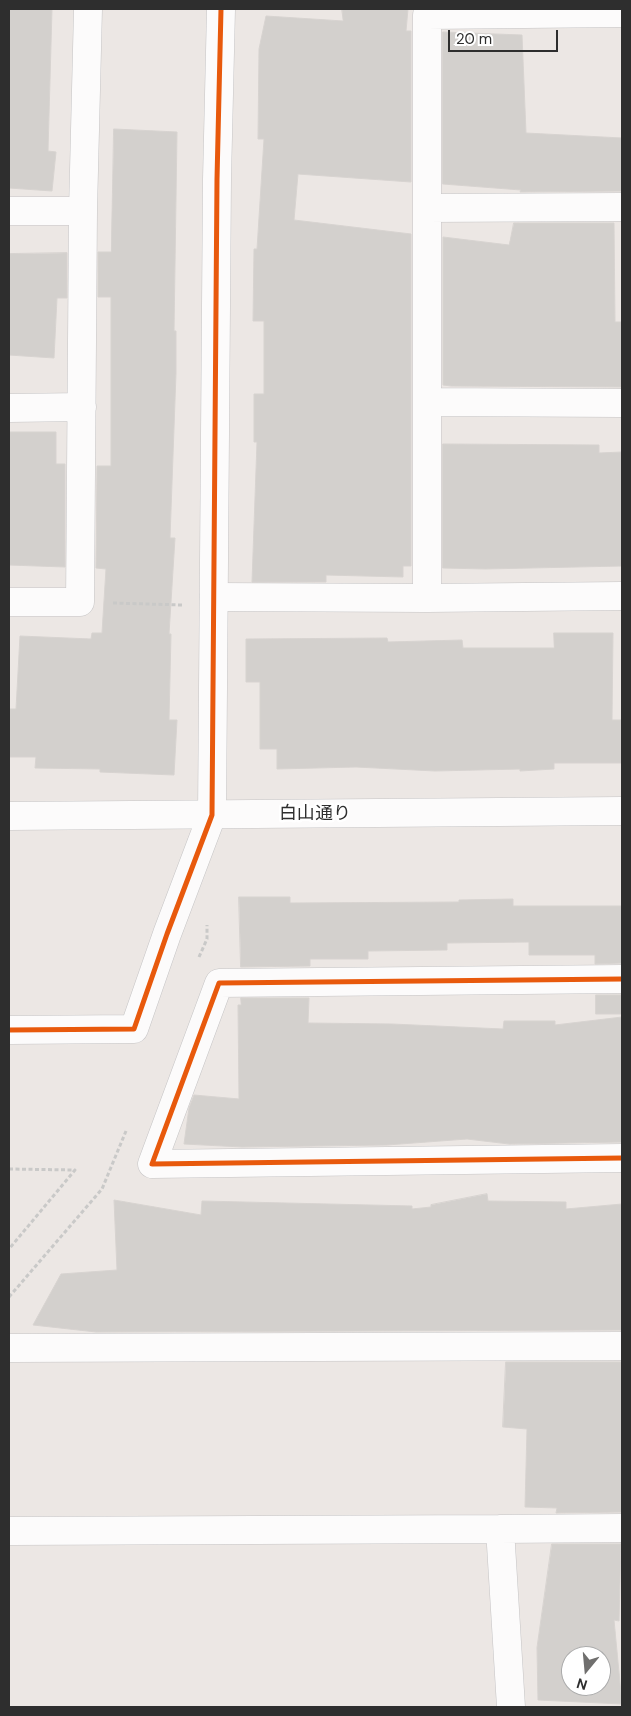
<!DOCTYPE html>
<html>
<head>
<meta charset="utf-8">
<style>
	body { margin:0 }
	#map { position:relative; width:631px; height:1716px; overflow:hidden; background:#ece7e4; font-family:"DM Sans",sans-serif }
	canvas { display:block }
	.frame { position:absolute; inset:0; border:10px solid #2e2e2e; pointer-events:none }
	.north { position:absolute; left:561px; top:1646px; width:50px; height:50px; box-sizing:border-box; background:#fff; border:1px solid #ababab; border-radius:50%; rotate:197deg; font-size:14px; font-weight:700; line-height:20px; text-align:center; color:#2e2e2e }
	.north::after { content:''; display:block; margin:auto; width:18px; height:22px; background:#706f6e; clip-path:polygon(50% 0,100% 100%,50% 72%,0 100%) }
	.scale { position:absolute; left:448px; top:30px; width:110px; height:22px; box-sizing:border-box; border:2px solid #2e2e2e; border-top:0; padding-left:6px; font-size:15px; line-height:18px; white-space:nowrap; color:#2e2e2e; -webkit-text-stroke:4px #fff; paint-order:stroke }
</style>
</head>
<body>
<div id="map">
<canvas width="631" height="1716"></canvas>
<div class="frame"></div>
<div class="north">N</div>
<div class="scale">20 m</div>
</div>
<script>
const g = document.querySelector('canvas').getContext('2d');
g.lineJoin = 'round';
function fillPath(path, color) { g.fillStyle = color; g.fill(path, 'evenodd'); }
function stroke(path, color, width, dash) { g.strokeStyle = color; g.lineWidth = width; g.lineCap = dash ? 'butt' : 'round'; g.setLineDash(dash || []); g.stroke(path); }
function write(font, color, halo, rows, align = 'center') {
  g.font = font + ' "DM Sans","Noto Sans JP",sans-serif'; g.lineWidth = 5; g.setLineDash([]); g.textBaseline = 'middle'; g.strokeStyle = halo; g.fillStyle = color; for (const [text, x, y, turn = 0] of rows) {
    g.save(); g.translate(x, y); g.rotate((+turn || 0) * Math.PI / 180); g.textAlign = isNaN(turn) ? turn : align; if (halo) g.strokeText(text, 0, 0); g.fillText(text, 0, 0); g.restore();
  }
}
const building = new Path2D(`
	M9 9H52L48 151 56 152 52 191 9 188Z
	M342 9H408L406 31H411V182L298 174 294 220 411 234V566H403V577L326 575V582H252L257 442H254V394H264V321H253L254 249H257L264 139H258L259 49 266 16 343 21Z
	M443 32 522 35 526 133 622 138V191L520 192 521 190 443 184Z
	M114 129 177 132 174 331H176V373L170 538H175L169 634H171L169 720H177L174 775 100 772V769L35 768 36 757H9V709H16L20 636 91 639 92 633H102L106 569 96 568 97 466H111V297H98V252H111Z
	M514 223H614L615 322H622V387L451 386 443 385V237L509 245Z
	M67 253V298H57L54 358 9 355V254Z
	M9 432H56V464H65V567L9 565Z
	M443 444 599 445V453L622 452V566L485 569 443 568Z
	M554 633H613L612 720H621V763H554V769L520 771V769L435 771 356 767 277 769V749H260V682H246V639L387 638 388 642 462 640 463 648H554Z
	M239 897H290V903L459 902V900L513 899V906H622V963L595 964V955H529V942L447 943V950L368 951V959H310V966L241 967Z
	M596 995H622V1014H596Z
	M241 998H309L308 1023 392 1024 503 1029 504 1021H555V1025L622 1017V1142L509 1144 467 1139 387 1145 242 1147 184 1144 189 1108 194 1095 239 1099 238 1005H241Z
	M487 1194 488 1201 566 1202V1209L622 1204V1330L96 1332 33 1325 61 1274 117 1270 114 1200 201 1215 202 1201 412 1206V1209L431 1207V1205Z
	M506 1362H622V1512L556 1513 557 1508 525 1507 527 1429 503 1427Z
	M552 1544H621L619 1621 614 1620 622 1704 538 1700 537 1648ZM571 1656H601V1686H571Z`);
const path = new Path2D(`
	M113 603 182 605
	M199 957 207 939V925
	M9 1169 75 1170 9 1249
	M9 1297 102 1189 126 1131`);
const minor = new Path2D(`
	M622 13 427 15V598L622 596
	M427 208 622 207
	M9 211H83
	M428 402 622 403
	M9 408 82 407
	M214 597 427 598
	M9 602H80L83 211 88 9
	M622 979 219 983 152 1164 622 1158
	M9 1030 134 1029 167 934 212 815
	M9 1348 622 1346
	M9 1531 500 1529
	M511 1707 500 1529 622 1528`);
const tertiary = new Path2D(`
	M212 815 217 179 221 9
	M9 816 622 811`);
const cycleway = new Path2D(`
	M622 979 219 983 152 1164 622 1158
	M9 1030 134 1029 167 934 212 815 217 179 221 9`);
const streetNames = [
	["白山通り",315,814]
];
fillPath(building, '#d3d0cd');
stroke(building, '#d7d3d0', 1);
stroke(minor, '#c5c4c5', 29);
stroke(tertiary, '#c5c4c5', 29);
stroke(path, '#c9c9c8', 3, [4, 2.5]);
stroke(minor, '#fcfbfb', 28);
stroke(tertiary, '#fcfbfb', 28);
stroke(cycleway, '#e8590c', 5);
write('18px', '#2e2e2e', '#fff', streetNames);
</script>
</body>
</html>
